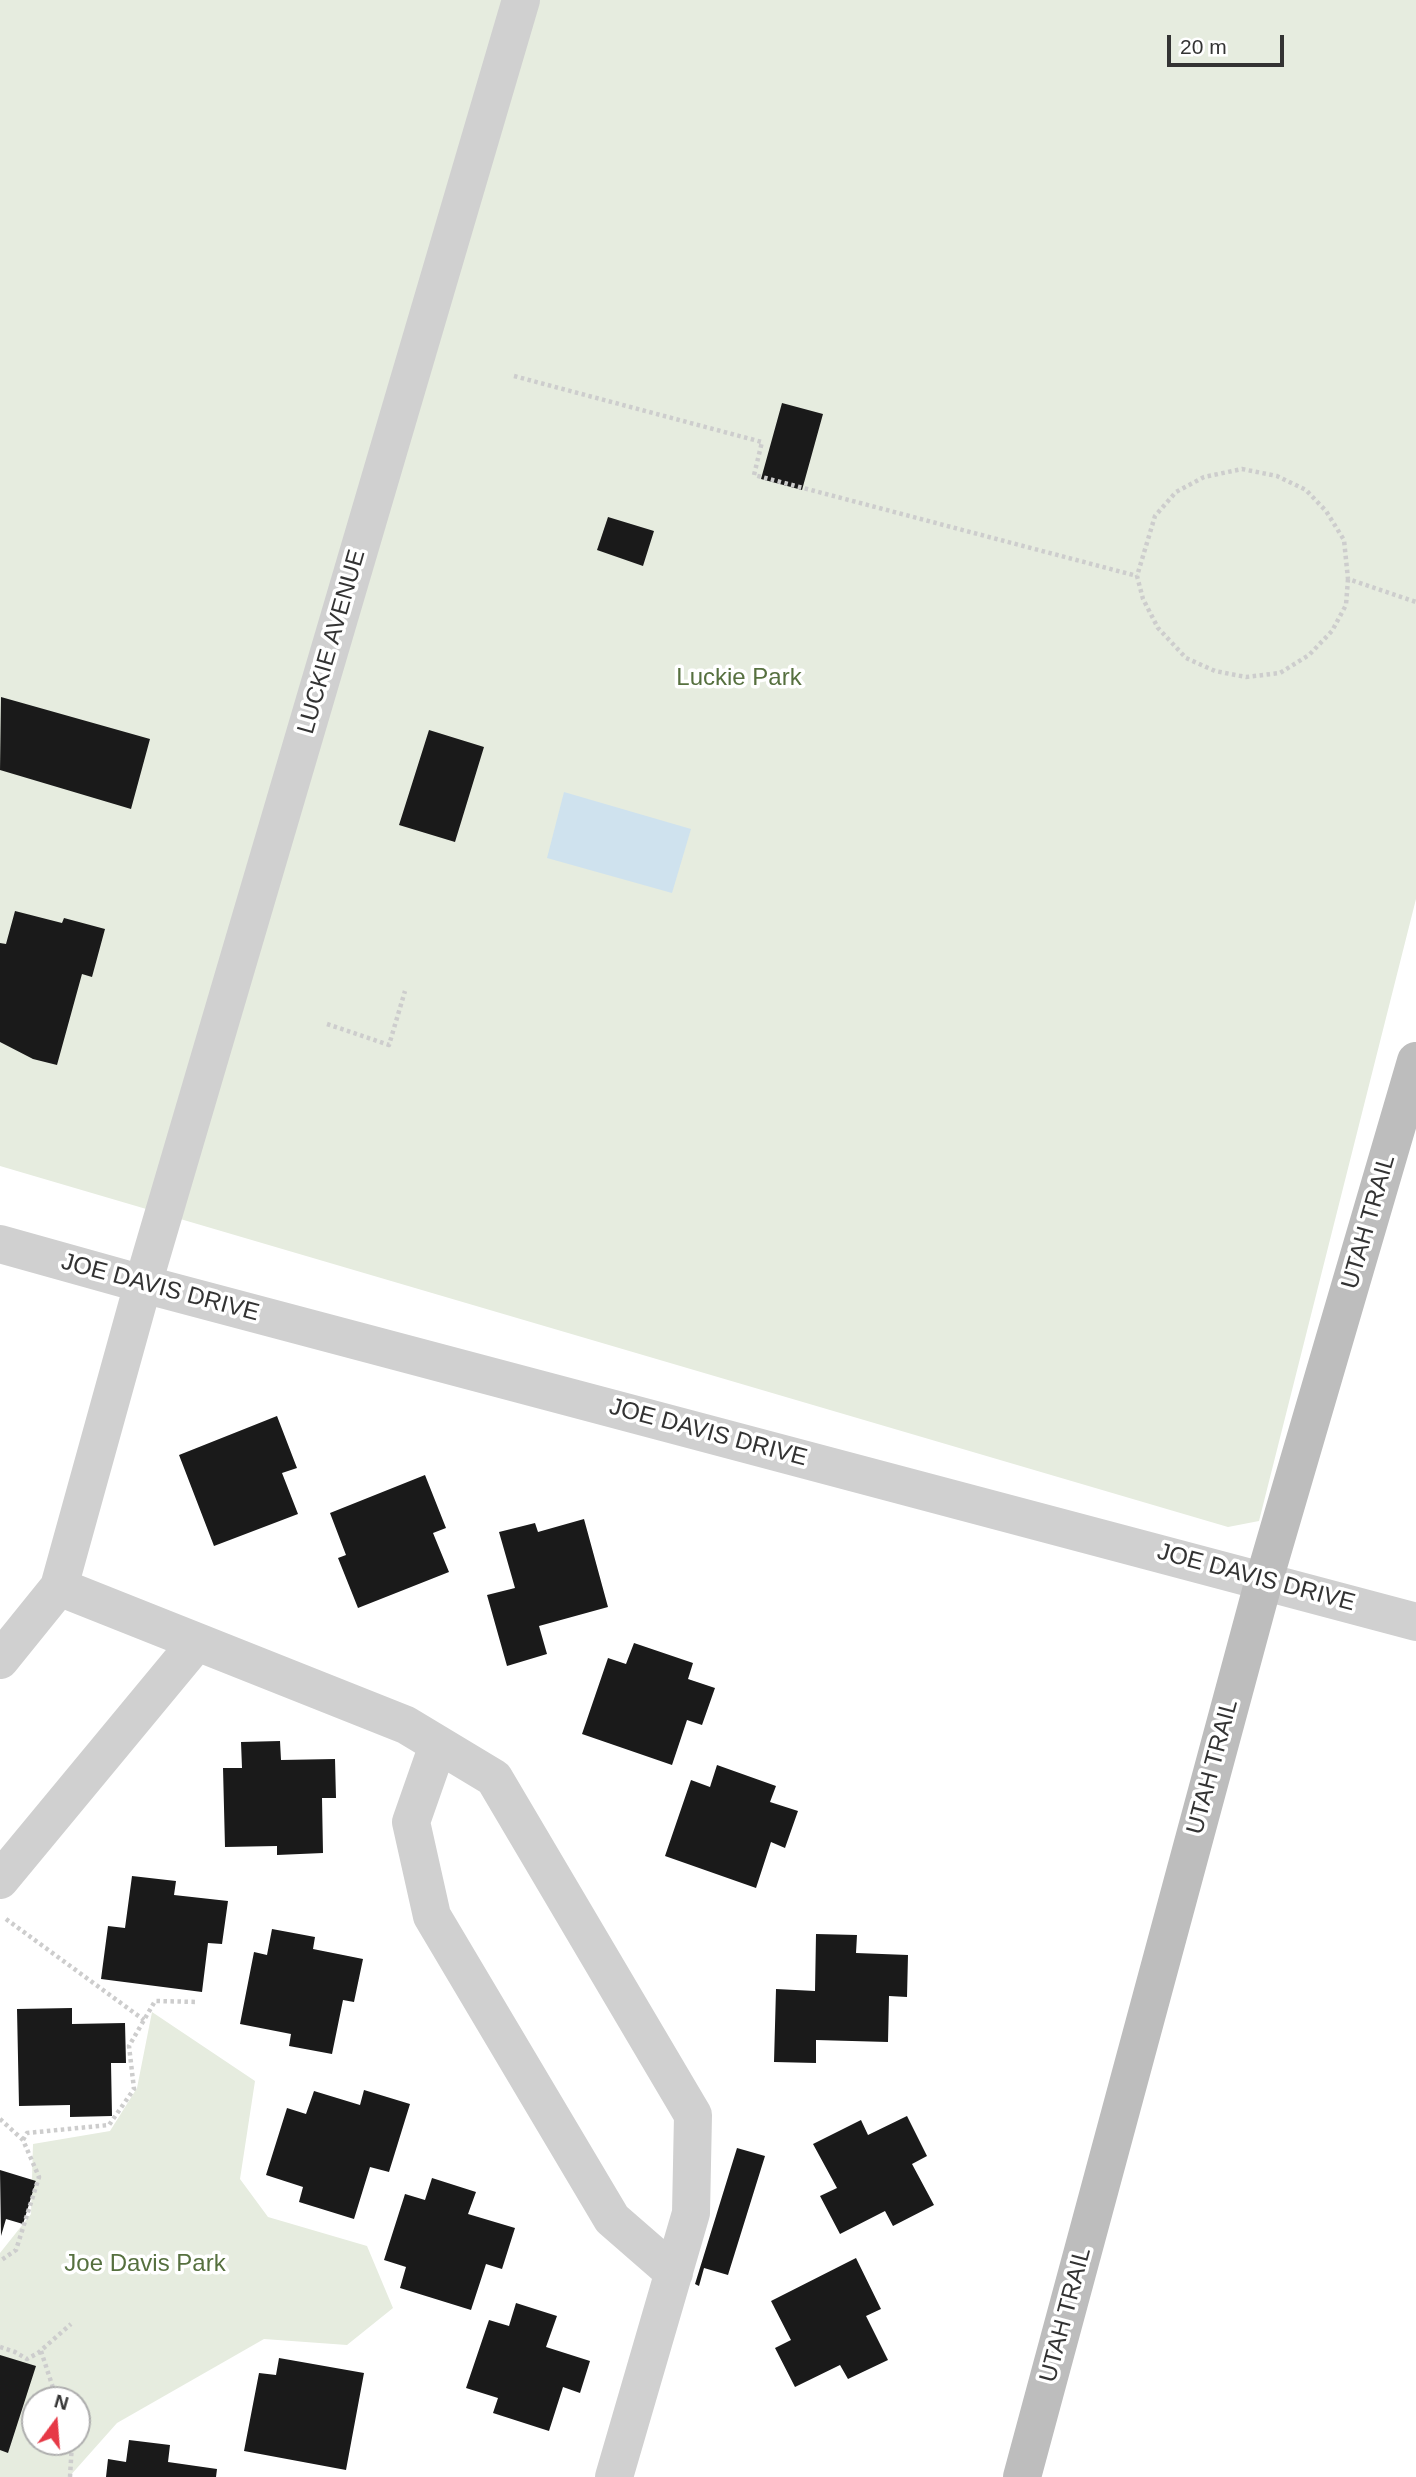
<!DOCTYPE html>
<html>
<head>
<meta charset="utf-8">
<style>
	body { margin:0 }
	#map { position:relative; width:1416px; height:2477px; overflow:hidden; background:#fff; font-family:Helvetica,sans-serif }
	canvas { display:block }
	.north { position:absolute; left:21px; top:2386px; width:70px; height:70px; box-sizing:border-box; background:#fff; border:2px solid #adadad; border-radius:50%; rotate:16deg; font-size:19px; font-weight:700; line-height:28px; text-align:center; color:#333 }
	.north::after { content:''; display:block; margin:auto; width:24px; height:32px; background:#e63946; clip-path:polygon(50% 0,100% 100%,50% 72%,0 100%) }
	.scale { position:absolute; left:1167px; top:35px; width:117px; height:32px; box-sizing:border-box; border:4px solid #333; border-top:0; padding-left:9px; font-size:21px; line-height:24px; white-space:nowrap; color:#333; -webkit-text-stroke:5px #fff; paint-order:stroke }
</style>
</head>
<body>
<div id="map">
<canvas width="1416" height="2477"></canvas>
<div class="north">N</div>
<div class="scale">20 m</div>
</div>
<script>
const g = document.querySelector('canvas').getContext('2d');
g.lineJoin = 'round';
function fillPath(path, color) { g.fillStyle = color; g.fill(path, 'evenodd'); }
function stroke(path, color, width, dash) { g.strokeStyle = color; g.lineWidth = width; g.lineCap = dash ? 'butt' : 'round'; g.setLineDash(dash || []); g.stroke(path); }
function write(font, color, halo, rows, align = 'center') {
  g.font = font + ' Helvetica,sans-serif'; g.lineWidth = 7; g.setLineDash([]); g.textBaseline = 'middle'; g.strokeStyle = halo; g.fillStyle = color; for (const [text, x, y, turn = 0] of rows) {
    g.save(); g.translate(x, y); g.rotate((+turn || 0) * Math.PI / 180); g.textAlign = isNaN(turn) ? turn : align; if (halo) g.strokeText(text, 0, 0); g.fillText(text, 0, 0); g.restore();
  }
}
const green = new Path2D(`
	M0 0H1416V899L1259 1521 1228 1527 0 1166Z
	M152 2012 255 2081 240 2179 268 2217 367 2246 393 2308 347 2345 264 2339 117 2423 69 2477H0V2253L31 2214 33 2144 110 2131 137 2088ZM35 2400H77V2442H35Z`);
const water = new Path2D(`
	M564 792 691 829 672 893 547 858Z`);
const building = new Path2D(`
	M782 403 823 414 802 490 761 479Z
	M608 517 654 531 643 566 597 550Z
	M1 697 150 739 131 809 0 770Z
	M429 730 484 747 455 842 399 825Z
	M15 911 62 923 64 918 105 929 92 977 82 974 57 1065 33 1059 0 1042V943L6 944Z
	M277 1416 297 1468 282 1473 298 1514 214 1546 179 1455Z
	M425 1475 446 1528 433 1533 449 1572 358 1608 338 1558 346 1555 330 1513Z
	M584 1519 608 1607 539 1626 547 1654 507 1666 487 1595 515 1588 499 1532 535 1523 538 1532Z
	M634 1643 693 1663 688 1679 715 1688 702 1725 687 1720 672 1765 582 1734 608 1658 626 1664Z
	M280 1741 281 1760 335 1759 336 1798H322L323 1853 277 1855V1846L225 1847 223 1768H242L241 1742Z
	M717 1765 776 1786 770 1802 798 1811 785 1848 771 1842 756 1888 665 1856 691 1780 710 1787Z
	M132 1876 176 1881 174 1895 228 1901 222 1944 208 1943 202 1992 101 1979 108 1926 125 1928Z
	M272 1929 315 1937 313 1949 363 1959 354 2002 343 2000 332 2054 289 2046 291 2034 240 2024 254 1952 267 1955Z
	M816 1934 857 1935 856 1953 908 1955 907 1997 889 1996 888 2042 816 2040V2063L774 2062 776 1989 815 1991Z
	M72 2008V2024L125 2023 126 2063H111L112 2116 70 2117V2105L19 2106 17 2009Z
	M364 2090 410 2104 389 2172 370 2167 354 2219 299 2202 303 2187 266 2175 287 2108 306 2114 314 2091 360 2105Z
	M907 2116 927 2156 912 2164 934 2205 893 2226 885 2211 840 2234 820 2196 837 2188 813 2144 861 2120 868 2135Z
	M737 2148 765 2156 728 2275 704 2268 699 2286 695 2284Z
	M0 2170 36 2181 23 2224 6 2219 1 2236Z
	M432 2178 476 2192 468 2214 515 2228 502 2269 486 2264 471 2310 400 2288 406 2267 384 2260 405 2194 425 2200Z
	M856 2258 881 2309 866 2316 888 2360 848 2379 840 2365 795 2387 775 2348 791 2340 771 2301Z
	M516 2303 557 2316 546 2347 590 2361 580 2393 563 2387 549 2431 493 2413 498 2398 466 2388 489 2320 509 2326Z
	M0 2355 36 2366 8 2453 0 2450Z
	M279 2358 364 2373 346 2470 244 2451 259 2373 276 2375Z
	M129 2440 170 2445 168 2462 217 2469 216 2477H106L108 2459 126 2462Z`);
const path = new Path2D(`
	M514 376 762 442 754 475 1137 576
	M1348 579 1346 605 1332 631 1309 655 1280 673 1246 677 1215 671 1186 658 1158 628 1143 599 1137 576 1155 516 1176 492 1204 477 1242 469 1277 476 1306 490 1326 511 1344 540 1348 579 1416 602
	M327 1024 389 1045 405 991
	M6 1919 144 2020
	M0 2119 23 2140 39 2177 16 2250 0 2261
	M23 2140 27 2133 109 2125 134 2089 129 2046 155 2001 197 2002
	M0 2347 15 2352 27 2359 38 2353 71 2324
	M41 2351 57 2400
	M70 2477 72 2442`);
const street = new Path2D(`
	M0 1244 143 1284 1416 1622
	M59 1587 406 1725 494 1778 693 2115 691 2213 614 2477
	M0 1660 59 1587 143 1284 521 0
	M438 1745 411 1822 432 1916 612 2219 674 2273
	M0 1880 197 1642`);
const secondary = new Path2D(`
	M1022 2477 1264 1580 1416 1061`);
const streetNames = [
	["LUCKIE AVENUE",332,642,-74],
	["UTAH TRAIL",1369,1222,-74],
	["JOE DAVIS DRIVE",160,1288,15],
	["JOE DAVIS DRIVE",708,1433,15],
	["JOE DAVIS DRIVE",1256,1578,15],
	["UTAH TRAIL",1213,1767,-75],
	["UTAH TRAIL",1066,2315,-75]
];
const parkNames = [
	["Luckie Park",739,678],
	["Joe Davis Park",145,2264]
];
fillPath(green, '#e6ecdf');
fillPath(water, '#cfe2ee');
fillPath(building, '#1a1a1a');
stroke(path, '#cdcdcd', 4.5, [3.5, 3.5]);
stroke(street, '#d0d0d0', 38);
stroke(secondary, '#bdbdbd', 38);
write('24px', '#333', '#fff', streetNames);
write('24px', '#56703f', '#fff', parkNames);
</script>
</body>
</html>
